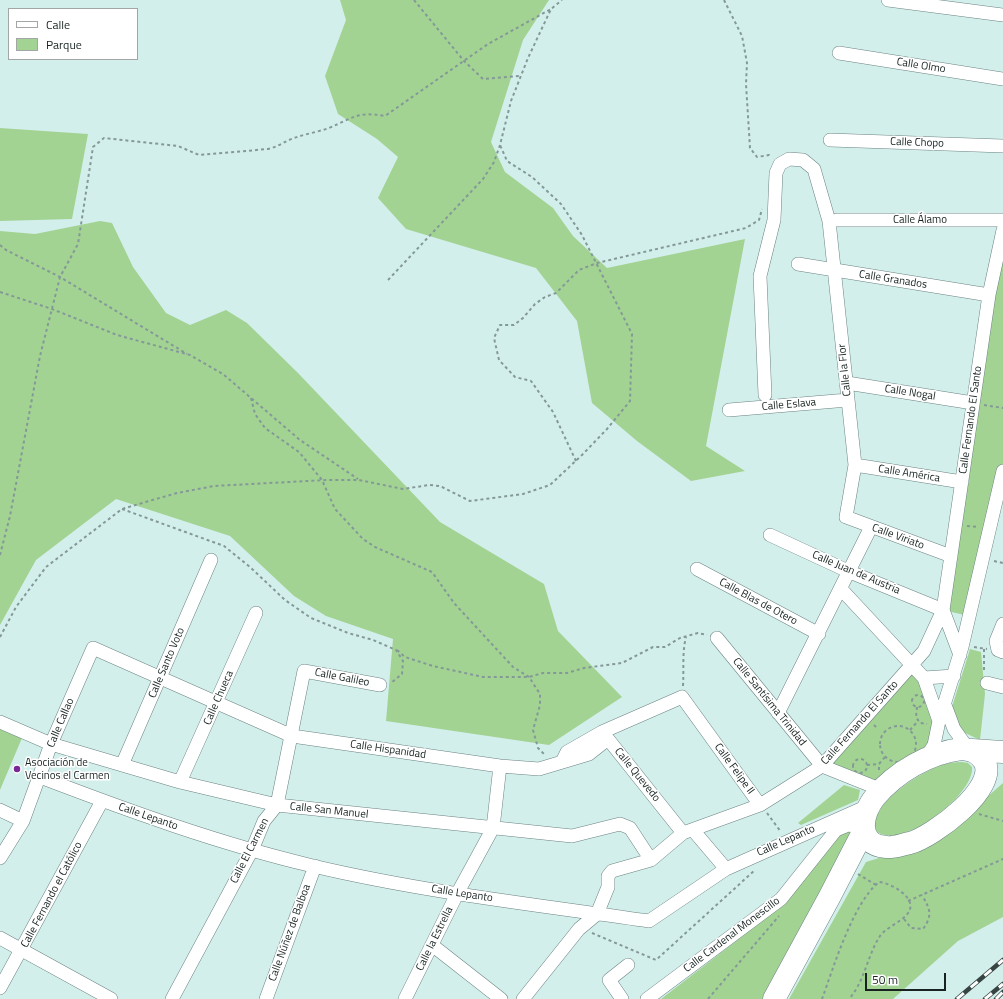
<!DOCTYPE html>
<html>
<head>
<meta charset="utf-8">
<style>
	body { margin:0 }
	#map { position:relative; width:1003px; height:999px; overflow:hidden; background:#d3efec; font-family:"Titillium Web",sans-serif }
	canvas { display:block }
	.legend { position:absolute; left:8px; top:8px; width:130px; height:52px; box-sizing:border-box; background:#fff; border:1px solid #a2a7a6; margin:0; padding:5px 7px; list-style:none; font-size:12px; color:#172221 }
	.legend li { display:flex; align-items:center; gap:8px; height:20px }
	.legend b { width:20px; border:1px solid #a2a7a6 }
	.scale { position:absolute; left:865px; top:973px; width:81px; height:18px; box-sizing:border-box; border:2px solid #172221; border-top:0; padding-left:5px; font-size:12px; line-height:14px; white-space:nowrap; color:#172221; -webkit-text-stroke:3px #fff; paint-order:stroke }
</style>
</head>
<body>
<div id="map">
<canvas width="1003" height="999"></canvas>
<ul class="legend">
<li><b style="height:5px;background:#fff"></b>Calle</li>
<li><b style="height:11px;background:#a2d393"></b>Parque</li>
</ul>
<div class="scale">50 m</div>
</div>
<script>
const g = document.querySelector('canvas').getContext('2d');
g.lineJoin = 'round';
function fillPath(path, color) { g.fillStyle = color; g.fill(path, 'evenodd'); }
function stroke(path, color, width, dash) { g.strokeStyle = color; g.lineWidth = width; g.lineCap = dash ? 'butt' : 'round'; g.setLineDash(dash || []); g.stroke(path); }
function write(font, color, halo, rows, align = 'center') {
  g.font = font + ' "Titillium Web",sans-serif'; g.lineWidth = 3; g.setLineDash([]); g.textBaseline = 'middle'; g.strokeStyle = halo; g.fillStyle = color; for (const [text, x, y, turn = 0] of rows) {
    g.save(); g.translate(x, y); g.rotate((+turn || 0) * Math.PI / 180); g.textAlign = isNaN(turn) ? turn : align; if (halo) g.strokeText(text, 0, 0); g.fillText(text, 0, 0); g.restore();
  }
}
const green = new Path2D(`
	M340 0H549L523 40 491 142 505 172 553 208 573 236 607 268 745 239 706 446 745 471 691 481 637 441 592 403 577 321 536 268 406 229 378 198 398 157 377 139 338 114 325 76 346 20Z
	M0 128 88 134 72 219 0 221Z
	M1003 216V467L969 616 943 610Z
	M100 221 112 223 133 267 166 313 190 325 226 310 247 323 298 373 440 522 544 584 558 631 622 697 549 745 386 721 393 639 326 616 294 596 230 536 116 499 36 560 0 625V231L35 234Z
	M970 649 981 652 985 694 980 740 961 731 952 707Z
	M911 666 939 721 934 745 882 790 822 766Z
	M0 728 22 738 0 790Z
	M962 762 968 763 972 767C975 795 900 852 876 831 868 804 920 773 941 765 948 763 955 762 962 762Z
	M1003 783V917L958 941 893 999H789L866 862 938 840Z
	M844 785 860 790 858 800 801 825 798 823Z
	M851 831V840L766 999H661L779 908 840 835Z`);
const path = new Path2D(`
	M414 0 464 61 483 79 520 76
	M724 0 742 36 747 63 746 84 750 148 757 157 769 155 771 157
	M0 245 6 250 60 277 187 354
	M388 280 483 179 494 162 500 145 511 101 528 58 551 9 562 0
	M0 292 52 309 117 335 190 355 223 374 300 440 358 479
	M251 398 255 414 265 428 299 452 322 480 335 509 363 539 375 547 432 572 454 603 513 667 529 677 540 694V705L533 730 538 748 545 755
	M984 405 1003 408
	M576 461 553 412 531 381 515 377 499 360 494 338 500 325H514L523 318 535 304 545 297 556 293 579 270 597 263 746 228 759 220 762 209
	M122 509 224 546 250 567 285 600 311 618 348 633 373 640 396 650 403 661 402 674 391 683
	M967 526 978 527
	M0 555 10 516 40 356 60 277 78 244 93 147 104 138 178 146 199 155 268 149C278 147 285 141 294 138 305 134 318 132 329 128 353 118 357 111 385 116L488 44 551 9
	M994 561 1003 563
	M0 637 16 607 46 567 122 509 149 501 177 493 214 486 326 480H359L403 489 429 485 440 486 470 501 523 494 550 485 582 455 607 429 630 401 632 334 582 235 561 204 532 177 507 161 500 145
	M974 647 987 649
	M984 649V672
	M397 650 405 657 433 666 483 677H529L543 673H567L584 668 622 663 653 647H665L680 638 698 633 707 635
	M683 686C684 668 682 653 686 637
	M912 701a6 6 0 1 1 12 0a6 6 0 1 1-12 0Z
	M917 707 916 717 920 723 927 724
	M874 725 878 729
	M880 744a18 18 0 1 1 36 0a18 18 0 1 1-36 0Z
	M910 730 918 721
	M853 766a7 7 0 1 1 14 0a7 7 0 1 1-14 0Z
	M867 765 879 764
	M879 770V764L885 757
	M767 813 781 832
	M979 814 1003 821
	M858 874 876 885
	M908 901 1003 859
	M904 919 911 928 923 929C933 915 930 909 922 895
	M592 933 656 960 755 870
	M708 999 779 916
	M822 999C834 966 853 903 879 882 888 883 897 888 904 894 925 915 889 923 880 936 867 956 865 981 849 999`);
const street = new Path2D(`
	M888 0 1003 15
	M839 53 1003 79
	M830 140 1003 146
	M837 220H1003
	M798 264 989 295
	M847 383 973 403
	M765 395 760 276 774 220 776 173 780 164 789 159 803 160 814 169 829 221 855 465 846 517 951 556
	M729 410 848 400
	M855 465 962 482
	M770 535 850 572 943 610
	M697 569 819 634
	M841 589 924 678 939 721
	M943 610 960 655
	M1003 624 996 641 998 650 1003 652
	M717 638 822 766 882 790
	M924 678 954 676
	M987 683 1003 687
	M945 705 954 729 969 750
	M778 713 871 527
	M0 722 51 744 180 782 277 805 572 836 620 824 630 828 651 860
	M925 759 934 745 939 721 962 647 1003 471
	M562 762 567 752 602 732 682 697 760 805
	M122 765 211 560
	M40 777C129 811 220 844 313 866 423 892 537 905 649 921L726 869 870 805
	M180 782 256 613
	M0 810 23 821
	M693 830 726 869
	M0 858 23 821 51 744 93 648 292 736 500 766 539 769 589 754 608 739 683 833
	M0 938 111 999
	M432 945 501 999
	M0 988 102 801
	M172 999 252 850 264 821 277 805 304 671 380 685
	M266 999 315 866
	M405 999 457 894 493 828 500 766
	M523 999 579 929 597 914 608 887V876L612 871 651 860 683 833 760 805 822 766 924 651 943 610 989 295 1003 230
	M622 999 609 980 628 965
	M647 999 781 899 836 830 848 825 863 827`);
const highway = new Path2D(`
	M961 749C972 750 978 752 984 761 1000 788 932 837 910 843 903 844 894 848 886 847 856 845 861 814 875 797 896 772 929 753 961 749Z
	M972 750 1003 752
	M774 999 830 896 864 830`);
const rail = new Path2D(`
	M957 999 1003 960
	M985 999 1003 984
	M996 999 1003 992`);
const markers = [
	[17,769,4,"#7b2897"]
];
const streetNames = [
	["Calle Olmo",921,66,9],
	["Calle Chopo",917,143,2],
	["Calle Álamo",920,220],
	["Calle Granados",893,280,9],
	["Calle la Flor",845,370,-96],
	["Calle Nogal",910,393,9],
	["Calle Eslava",789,405,-5],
	["Calle Fernando El Santo",971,420,-82],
	["Calle América",909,474,9],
	["Calle Viriato",898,537,20],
	["Calle Juan de Austria",856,573,23],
	["Calle Blas de Otero",758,602,28],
	["Calle Santo Voto",167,663,-67],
	["Calle Galileo",342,678,11],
	["Calle Chueca",219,698,-66],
	["Calle Santísima Trinidad",769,702,51],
	["Calle Callao",61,723,-67],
	["Calle Fernando El Santo",860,723,-48],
	["Calle Hispanidad",388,750,8],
	["Calle Felipe II",734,769,54],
	["Calle Quevedo",637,775,51],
	["Calle San Manuel",329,811,6],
	["Calle Lepanto",148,817,19],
	["Calle Lepanto",786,841,-24],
	["Calle El Carmen",250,851,-63],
	["Calle Lepanto",462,894,9],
	["Calle Fernando el Católico",52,895,-62],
	["Calle Núñez de Balboa",290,933,-70],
	["Calle Cardenal Monescillo",732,935,-37],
	["Calle la Estrella",435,939,-64]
];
const poiNames = [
	["Asociación de",25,763],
	["Vecinos el Carmen",25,776]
];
fillPath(green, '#a2d393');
stroke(street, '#6a8381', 14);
stroke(highway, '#6a8381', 23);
stroke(path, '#849997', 2, [3, 3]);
stroke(street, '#fff', 13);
stroke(highway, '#fff', 22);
stroke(rail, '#364442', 4.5);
stroke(rail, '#fff', 3, [9]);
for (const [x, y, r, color] of markers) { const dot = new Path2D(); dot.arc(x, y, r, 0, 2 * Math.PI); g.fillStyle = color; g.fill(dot); stroke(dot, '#fff', 1.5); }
write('11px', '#172221', '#fff', streetNames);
write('11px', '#172221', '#fff', poiNames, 'left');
</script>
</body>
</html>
